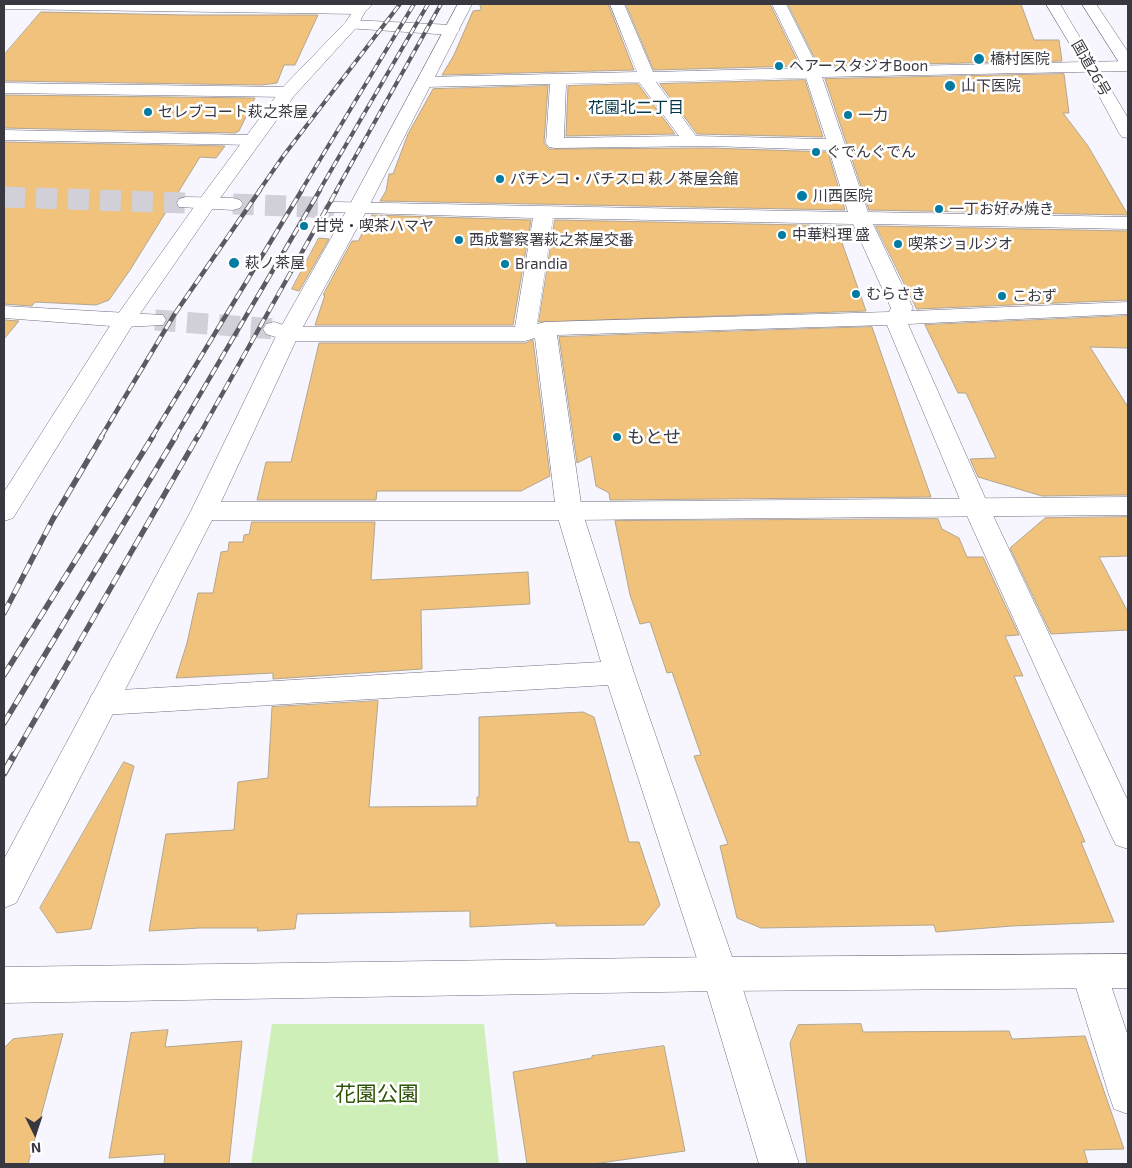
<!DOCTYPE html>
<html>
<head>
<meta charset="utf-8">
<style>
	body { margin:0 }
	#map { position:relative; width:1132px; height:1168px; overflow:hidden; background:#f7f5fe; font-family:"Exo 2",sans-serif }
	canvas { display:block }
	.frame { position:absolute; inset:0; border:5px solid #393740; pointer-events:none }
	.north { position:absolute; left:10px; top:1108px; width:50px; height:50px; -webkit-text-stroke:4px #fff; paint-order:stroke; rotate:176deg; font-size:14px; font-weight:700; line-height:20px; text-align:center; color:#393740 }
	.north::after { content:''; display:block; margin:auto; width:18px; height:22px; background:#393740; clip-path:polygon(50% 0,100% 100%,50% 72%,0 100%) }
</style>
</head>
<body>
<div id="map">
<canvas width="1132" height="1168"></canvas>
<div class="frame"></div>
<div class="north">N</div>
</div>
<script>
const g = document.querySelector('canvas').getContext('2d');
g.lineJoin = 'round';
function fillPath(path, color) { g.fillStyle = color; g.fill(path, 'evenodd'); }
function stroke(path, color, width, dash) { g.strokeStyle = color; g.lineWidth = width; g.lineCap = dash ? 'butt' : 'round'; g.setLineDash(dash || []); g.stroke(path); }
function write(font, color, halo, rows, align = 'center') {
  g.font = font + ' "Exo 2","Noto Sans JP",sans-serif'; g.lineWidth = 5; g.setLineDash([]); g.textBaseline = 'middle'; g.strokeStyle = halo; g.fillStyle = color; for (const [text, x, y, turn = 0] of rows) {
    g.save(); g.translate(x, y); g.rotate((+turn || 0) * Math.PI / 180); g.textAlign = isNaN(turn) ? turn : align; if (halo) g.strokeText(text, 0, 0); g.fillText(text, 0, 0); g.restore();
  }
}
const green = new Path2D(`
	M272 1024H484L499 1164H251Z`);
const building = new Path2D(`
	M480 4H608L634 70 442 75 454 55 473 11 481 10Z
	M626 4H770L800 66 654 70Z
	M788 4H1021L1034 40H1059L1062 61 819 66Z
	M41 12 184 15H318L295 65H284L277 83 262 85 4 81V55Z
	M1064 74 1069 113H1063L1088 146 1128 215 869 210 825 79Z
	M805 80 823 137 697 134 660 84Z
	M638 84 675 134 566 136 568 86Z
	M548 86 544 143 549 149 710 148 828 152 845 210 380 201 386 191 389 174H393L408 134 433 89Z
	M4 95 255 98 239 131 235 133 4 128Z
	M4 142 225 146 216 158 200 157 130 270 109 300 96 305 35 302 32 306 4 304Z
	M372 215 531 220 513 325H315L325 295H323L352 241H358Z
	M555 220 852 226 854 231 840 237 866 311 539 322Z
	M876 226 1128 231V300L917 309Z
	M319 238 329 239 299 291 292 289Z
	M1128 316V348L1090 347 1128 407V495L1042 496 978 477 970 459 996 458 966 393H958L925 325Z
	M4 320 19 321 4 339Z
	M872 327 931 497 610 500 609 493 596 486 591 456 577 463 559 337Z
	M533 340 550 476 521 491H377L376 500H257L266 462H291L319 343H525Z
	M1128 517V556L1099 557 1128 612V630L1051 634 1010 548 1045 518Z
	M938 519 942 529 959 538 967 557H983L1019 635 1005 636 1023 676H1014L1085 842H1081L1114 922 1012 926 936 932 934 925 761 928 737 918 720 846 728 844 694 756 701 755 672 672 667 673 650 622 640 624 630 595 615 521Z
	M252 522H375L371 580 528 572 530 604 421 610 422 669 273 679V673L176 678 187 643 198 593H213L221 552 228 551 229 542H243L244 535 249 534Z
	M378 701 369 807 477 806V797H479V717L583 712 594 717 629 842H639L660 905 644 925 556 926V923L470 927V911L297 914 295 929 257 931 258 928H200L149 931 166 834 234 830 238 782 268 778 272 707Z
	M124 762 134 766 91 929 57 933 40 908Z
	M861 1024 863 1032 1009 1031 1012 1039 1085 1036 1124 1149 1084 1150 1088 1164H807L790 1043 798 1025Z
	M168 1030 165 1047 242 1041 229 1164H164L165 1154 109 1158 131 1033Z
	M63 1034 28 1164H4V1048L13 1039Z
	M664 1046 685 1151 593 1164H527L513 1072 592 1058V1056Z`);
const pedestrianTunnel = new Path2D(`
	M4 197 186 203`);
const minorTunnel = new Path2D(`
	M233 204 334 208
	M155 320 274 329`);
const minor = new Path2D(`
	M4 4 352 5V4H366L364 13 359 14 4 9Z
	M610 4H624L653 72 803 68 772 4H786L818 68 1128 61V71L822 77 868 212 1128 217V229L873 224 913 308 911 311 1128 302V314L908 324 990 509 1128 801V849L1116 845 1111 835 964 509 887 325 557 335 582 511 634 673 738 974 799 1164H759L702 974 608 685 103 715 92 712 88 703 92 694 103 691 601 662 556 511 535 338 525 341H288L266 334 263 329 266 324 274 322 290 327H515L533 218 327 212 324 208 327 204 334 202 848 212 829 150 710 146 555 148 549 147 546 143 550 84 425 87 419 85 417 82 419 79 425 77 637 72ZM806 78 826 139 696 136 656 82ZM639 82 679 136 564 138 566 84ZM553 218 853 224 891 308 889 312 545 322 537 324Z
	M351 20 452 25 457 27 460 30 457 33 452 35 346 28 343 25 346 22Z
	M4 83 288 87 294 88 296 92 294 96 288 97 4 93Z
	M4 130 252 135 258 136 261 140 258 144 252 145 4 140Z
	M186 197 233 198 240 200 243 204 240 208 233 210 179 207 177 203 179 199Z
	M4 306 163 315 166 320 163 325 124 327 4 318Z
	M1089 954 1102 959 1128 1036V1114L1114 1109 1109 1095 1071 971 1076 959Z`);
const tertiary = new Path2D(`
	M358 4H373L365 12 356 28 294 96 213 208 135 321 13 518 4 521V492L113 321 199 200 282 88 345 23Z
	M458 4H472L368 208 299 334 221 502H569L1128 497V515L569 520H212L16 903 4 908V859L191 511 277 334 348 208Z
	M1128 954V988L720 991 4 1003V967L720 957Z`);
const trunk = new Path2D(`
	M1046 4H1060L1128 118V138L1122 137 1119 133 1083 66Z
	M1082 4H1096L1128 52V69L1122 67Z`);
const railFar3 = new Path2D(`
	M259 191 284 155 400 4
	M301 191 414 4
	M319 191 428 4
	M336 191 441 4`);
const railFar2 = new Path2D(`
	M101 437 174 315 260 190
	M152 437 302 190
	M175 437 320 190
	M198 437 337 190`);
const railFar1 = new Path2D(`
	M4 613 53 519 102 436
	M4 675 153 436
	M4 723 176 436
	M14 756 198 436`);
const rail = new Path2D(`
	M4 773 14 755`);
const markers = [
	[979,59,6,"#007ba2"],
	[779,66,5,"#007ba2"],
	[950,86,6,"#007ba2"],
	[148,112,5,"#007ba2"],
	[848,115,5,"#007ba2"],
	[816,152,5,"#007ba2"],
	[500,179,5,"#007ba2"],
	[802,196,6,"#007ba2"],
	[939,209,5,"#007ba2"],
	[304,226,5,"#007ba2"],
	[782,235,5,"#007ba2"],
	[459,240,5,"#007ba2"],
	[898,244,5,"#007ba2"],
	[234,263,6,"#007ba2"],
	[505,264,5,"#007ba2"],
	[856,294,5,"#007ba2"],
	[1002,296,5,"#007ba2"],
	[617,437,5,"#007ba2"]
];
const farPoinames = [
	["橋村医院",990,59],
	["ヘアースタジオBoon",789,66],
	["山下医院",961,86],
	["セレブコート萩之茶屋",158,112],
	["一力",858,115],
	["ぐでんぐでん",826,152],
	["パチンコ・パチスロ 萩ノ茶屋会館",510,179],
	["川西医院",813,196],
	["一丁お好み焼き",949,209],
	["甘党・喫茶ハマヤ",314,226],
	["中華料理 盛",792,235],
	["西成警察署萩之茶屋交番",469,240],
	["喫茶ジョルジオ",908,244],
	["萩ノ茶屋",245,263],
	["Brandia",515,264],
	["むらさき",866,294],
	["こおず",1012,296]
];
const farStreetnames = [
	["国道26号",1091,68,60]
];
const farNeighbourhoodnames = [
	["花園北二丁目",636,108]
];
const poiNames = [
	["もとせ",627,437]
];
const nearParknames = [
	["花園公園",377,1094]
];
fillPath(green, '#ceefb7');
fillPath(building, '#f0c27b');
stroke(building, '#b2a692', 1);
stroke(pedestrianTunnel, '#d1cfd8', 21, [21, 11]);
stroke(minorTunnel, '#d1cfd8', 21, [21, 11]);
stroke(minor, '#726d81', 1);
stroke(tertiary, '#726d81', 1);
stroke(trunk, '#726d81', 1);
fillPath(minor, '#fff');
fillPath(tertiary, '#fff');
fillPath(trunk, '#fff');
stroke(railFar3, '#5b5962', 4);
stroke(railFar2, '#5b5962', 4.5);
stroke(railFar1, '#5b5962', 5.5);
stroke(rail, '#5b5962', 7);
stroke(railFar3, '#fff', 2.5, [7]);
stroke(railFar2, '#fff', 3, [9]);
stroke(railFar1, '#fff', 4, [11]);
stroke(rail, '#fff', 5, [14]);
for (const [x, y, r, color] of markers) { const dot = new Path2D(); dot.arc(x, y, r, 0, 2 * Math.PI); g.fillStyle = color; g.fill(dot); stroke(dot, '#fff', 2); }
write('15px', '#393740', '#fff', farPoinames, 'left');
write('15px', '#393740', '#fff', farStreetnames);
write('16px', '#023649', '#fff', farNeighbourhoodnames);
write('18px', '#393740', '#fff', poiNames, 'left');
write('21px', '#2f5307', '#fff', nearParknames);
</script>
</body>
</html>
